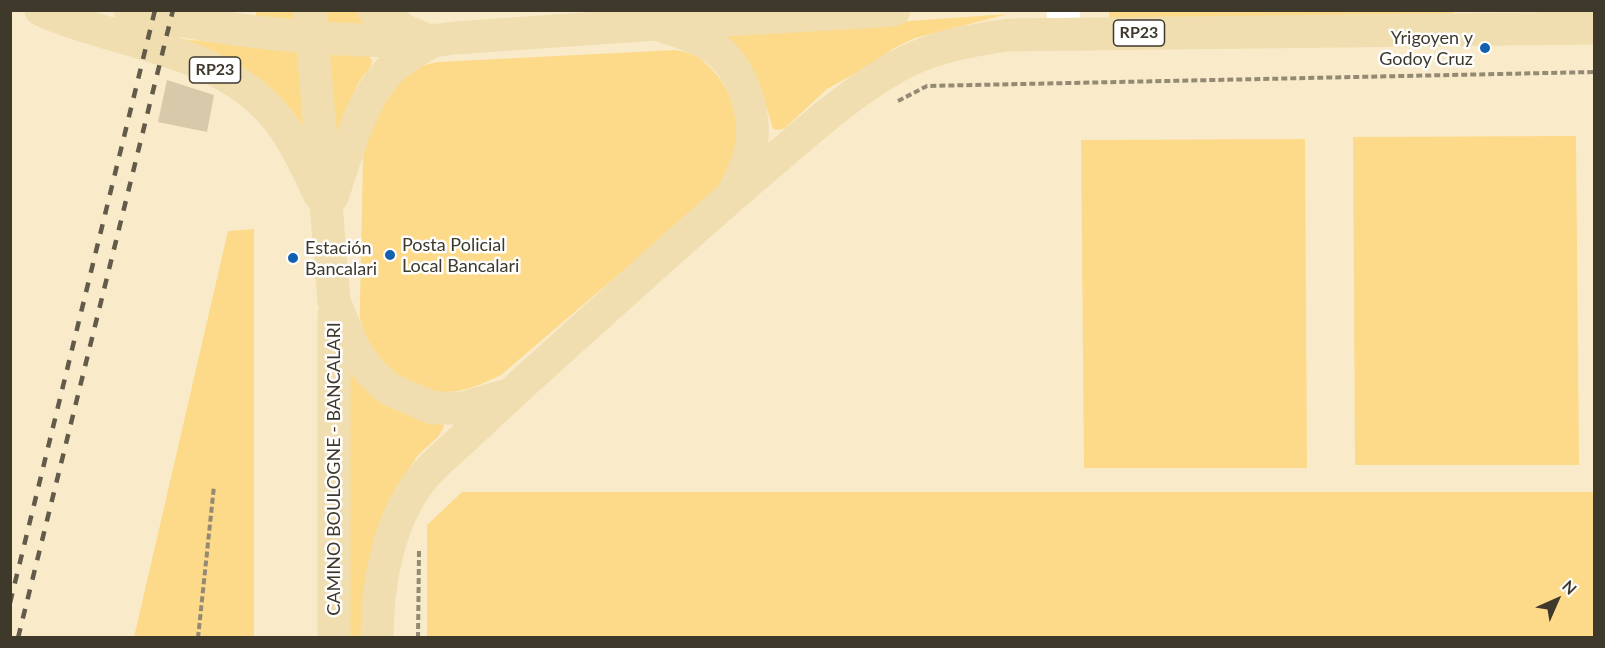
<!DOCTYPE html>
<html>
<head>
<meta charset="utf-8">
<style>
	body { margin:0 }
	#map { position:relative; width:1605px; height:648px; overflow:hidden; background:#f9ebca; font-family:Lato,sans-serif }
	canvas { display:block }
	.frame { position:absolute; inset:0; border:12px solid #3f392c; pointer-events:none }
	.north { position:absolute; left:1527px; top:570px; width:60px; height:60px; -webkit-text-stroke:4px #fff; paint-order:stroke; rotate:45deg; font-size:16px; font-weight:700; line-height:24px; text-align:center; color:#3f392c }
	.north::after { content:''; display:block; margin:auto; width:21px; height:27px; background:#3f392c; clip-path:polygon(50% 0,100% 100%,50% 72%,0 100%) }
</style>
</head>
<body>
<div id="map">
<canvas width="1605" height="648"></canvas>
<div class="frame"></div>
<div class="north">N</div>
</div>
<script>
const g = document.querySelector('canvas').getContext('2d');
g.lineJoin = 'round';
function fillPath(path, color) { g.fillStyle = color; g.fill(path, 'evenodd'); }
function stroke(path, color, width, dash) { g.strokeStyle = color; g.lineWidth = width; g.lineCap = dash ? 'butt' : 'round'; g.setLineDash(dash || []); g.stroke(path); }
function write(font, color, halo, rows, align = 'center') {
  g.font = font + ' Lato,sans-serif'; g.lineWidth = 5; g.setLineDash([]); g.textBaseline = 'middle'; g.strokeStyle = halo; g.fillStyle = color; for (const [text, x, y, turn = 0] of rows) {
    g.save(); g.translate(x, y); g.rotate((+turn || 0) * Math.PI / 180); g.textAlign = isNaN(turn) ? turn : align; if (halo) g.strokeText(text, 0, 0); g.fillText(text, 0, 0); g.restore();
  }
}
const green = new Path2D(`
	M256 10 299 11 297 22 256 16Z
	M1453 10V17L1109 21V11Z
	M316 11H356L363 16 366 25 327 29Z
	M1008 14 915 38 894 48 870 65 827 89 785 128 779 130 773 129 762 92 727 43 726 34Z
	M172 38 284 49 297 52 312 133Z
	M676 50C684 52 696 54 702 60 733 85 749 132 731 169 727 177 720 185 715 192L501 375C484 383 467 391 448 392 410 394 370 359 361 322 359 317 360 310 360 304L363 157 373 112 385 93 417 67 437 62Z
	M334 54 369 56 372 60C372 70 362 75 358 84 349 102 345 125 339 145L336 143 328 56Z
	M1576 136 1579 465H1355L1353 137Z
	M1305 139 1307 468H1084L1081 140Z
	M254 229V637H134L228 231Z
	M345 369 440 422 444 426 443 429 437 438 418 455 398 485 365 637H342Z
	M462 492H1594V637H427V525Z`);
const building = new Path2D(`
	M167 80 214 95 207 132 158 122Z`);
const path = new Path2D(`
	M898 101 927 86 1594 72
	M198 638 214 486
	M418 638 419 551`);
const minor = new Path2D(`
	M1063 10 1065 34`);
const major = new Path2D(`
	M41 10C115 43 206 46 266 106 291 130 305 165 320 195
	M130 10C207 28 284 37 362 40 393 41 424 43 454 38L657 24 894 10
	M310 10 334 301 354 349 371 373 389 389 433 408H463L504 396
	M374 10 404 30 424 39
	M665 27C681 32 698 37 712 46 740 65 755 107 752 140 751 158 742 175 734 192
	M332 197C347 155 358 104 389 71 401 59 417 50 431 42
	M334 315V638
	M377 638C377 585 388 523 420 481 432 465 449 452 463 439 500 404 537 370 575 336 641 277 706 217 774 160 812 127 851 93 894 68 931 47 967 41 1008 35L1594 28`);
const rail = new Path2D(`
	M10 603 155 10
	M18 638 173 10`);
const markers = [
	[1485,48,6,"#1161b0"],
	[390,255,6,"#1161b0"],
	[293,258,6,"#1161b0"]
];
const shields = [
	[1139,33,51],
	[215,70,51]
];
const shieldNames = [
	["RP23",1139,33],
	["RP23",215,70]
];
const poiNames = [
	["Yrigoyen y",1473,38,"right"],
	["Godoy Cruz",1473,59,"right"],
	["Posta Policial",402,245],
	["Local Bancalari",402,266],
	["Estación",305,248],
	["Bancalari",305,269]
];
const streetNames = [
	["CAMINO BOULOGNE - BANCALARI",334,469,-90]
];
fillPath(green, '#fcda89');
fillPath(building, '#d7c9a9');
stroke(path, '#948a74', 4, [6, 3]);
stroke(minor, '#fff', 33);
stroke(major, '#f1deb0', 33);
stroke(rail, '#625b4a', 4.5, [10, 10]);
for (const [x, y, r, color] of markers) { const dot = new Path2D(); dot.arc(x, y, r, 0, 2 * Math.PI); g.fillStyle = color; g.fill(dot); stroke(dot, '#fff', 2); }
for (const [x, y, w] of shields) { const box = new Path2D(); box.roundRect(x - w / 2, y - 13, w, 26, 4.5); g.fillStyle = '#fff'; g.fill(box); stroke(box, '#3f392c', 1.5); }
write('bold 16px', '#3f392c', null, shieldNames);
write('18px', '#3f392c', '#fff', poiNames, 'left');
write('18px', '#3f392c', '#fff', streetNames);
</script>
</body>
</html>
